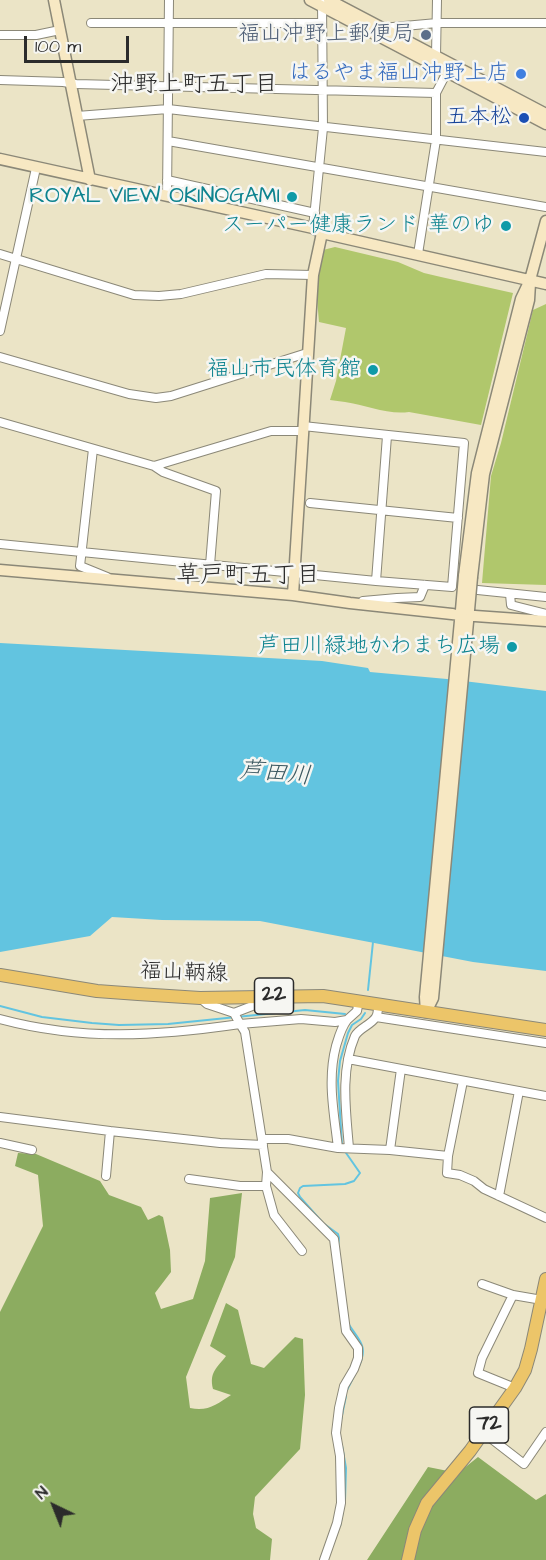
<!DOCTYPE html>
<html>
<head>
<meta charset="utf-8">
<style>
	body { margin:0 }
	#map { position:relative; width:546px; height:1560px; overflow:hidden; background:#ebe4c6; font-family:"Architects Daughter",sans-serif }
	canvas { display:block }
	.north { position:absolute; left:24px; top:1476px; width:60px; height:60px; -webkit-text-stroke:4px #f6f6f2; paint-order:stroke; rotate:317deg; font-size:16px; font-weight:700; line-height:24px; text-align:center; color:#2b2b2b }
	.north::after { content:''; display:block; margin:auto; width:21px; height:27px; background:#2b2b2b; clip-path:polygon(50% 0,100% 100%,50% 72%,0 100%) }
	.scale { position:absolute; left:24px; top:36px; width:105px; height:27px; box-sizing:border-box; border:3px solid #2b2b2b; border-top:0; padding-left:8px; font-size:18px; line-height:21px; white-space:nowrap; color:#2b2b2b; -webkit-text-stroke:4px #f6f6f2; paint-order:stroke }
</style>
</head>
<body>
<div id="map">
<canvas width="546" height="1560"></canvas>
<div class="north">N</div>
<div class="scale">100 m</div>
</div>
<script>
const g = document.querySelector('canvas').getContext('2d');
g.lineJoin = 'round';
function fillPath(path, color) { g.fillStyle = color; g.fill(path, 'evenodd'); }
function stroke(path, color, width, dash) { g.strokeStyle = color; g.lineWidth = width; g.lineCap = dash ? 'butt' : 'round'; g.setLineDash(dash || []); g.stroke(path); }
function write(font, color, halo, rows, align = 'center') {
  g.font = font + ' "Architects Daughter","Klee One",sans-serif'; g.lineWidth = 5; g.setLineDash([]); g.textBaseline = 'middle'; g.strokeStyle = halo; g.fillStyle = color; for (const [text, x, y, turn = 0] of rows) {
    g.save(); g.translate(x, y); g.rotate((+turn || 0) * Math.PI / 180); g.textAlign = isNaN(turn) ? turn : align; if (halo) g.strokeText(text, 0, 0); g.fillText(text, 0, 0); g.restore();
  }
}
const green = new Path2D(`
	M335 247 398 262 424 273 441 277 513 293 481 425 409 412C388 415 366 405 345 402 340 401 335 401 330 400L336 381 346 328 319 322 317 299 319 253 323 250Z
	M546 304V585L482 583 491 476 501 443 533 310Z`);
const forest = new Path2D(`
	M18 1153 36 1154 100 1181 109 1195 141 1207 148 1220 159 1215 163 1217 170 1250 171 1272 155 1293 161 1309 193 1299 205 1261 210 1198 242 1193 235 1257 186 1377 190 1408C208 1412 217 1404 231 1395L213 1389C209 1372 217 1368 226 1356L210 1346 226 1303 238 1310 251 1364 264 1368 295 1337 303 1339 305 1395 300 1449 255 1497 253 1514 256 1528 272 1539 270 1560H0V1312L43 1226 38 1175 15 1166Z
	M478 1457 536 1500 546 1494V1560H367L428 1467 458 1473Z`);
const water = new Path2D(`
	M0 643 322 661 368 668 370 672 447 679 546 691V971L473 962 260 921 162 920 112 917 90 936 0 952Z`);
const stream = new Path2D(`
	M368 990 373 942
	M0 1006 42 1017 92 1023 119 1025 168 1024 305 1010 345 1014
	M342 1145 338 1081 340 1061 348 1033 352 1025 361 1019 365 1013
	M338 1246 339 1238 338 1234 323 1223 300 1197 298 1193 300 1188 303 1186 345 1184 354 1181 360 1173 344 1150
	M348 1323C358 1340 369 1345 359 1366
	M347 1390 355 1374
	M341 1420 346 1396
	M342 1446 346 1468 345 1500
	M340 1526 343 1511`);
const street = new Path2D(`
	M91 23H322
	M382 28 437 23H546
	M0 35H36L60 30
	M436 56 437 0
	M0 80 63 82 76 84 436 93
	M77 116 168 109 546 152
	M168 141 546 207
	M167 180 315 213
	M167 196 169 0
	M313 228 323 128 322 0
	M0 254 134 295 159 296 181 294 266 274 313 275
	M418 254 436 140V93L447 72
	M0 331 36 168
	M0 357 129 394 156 398 171 396 307 353
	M0 422 154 466 271 431H302
	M93 449 80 566 107 577
	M154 466 163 472 216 491 210 565
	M310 503 458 518
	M0 544 376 581 452 587 464 443 303 426
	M376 581 387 436
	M468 589 546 597
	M510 594 511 605 546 614
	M363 601 397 598 420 597 425 585
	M200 998 207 1004 234 1013
	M376 1017 546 1043
	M0 1019C82 1041 158 1036 240 1024L234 1013 260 1003 266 996
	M348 1059 546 1096
	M463 1081 448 1156 447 1173 460 1175 474 1181 484 1189 546 1218
	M0 1117 110 1131 106 1176
	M110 1131 220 1143 263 1145
	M262 1139H288L338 1148 390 1150 448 1156
	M0 1143 32 1150
	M338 1148C334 1113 327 1080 336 1046 339 1036 341 1028 347 1020
	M349 1148C346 1111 340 1071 355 1036 359 1028 371 1025 376 1017 378 1014 378 1007 379 1004
	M390 1150 401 1069
	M189 1179 240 1186H266L267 1172
	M266 1186 274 1215 302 1251
	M499 1196 519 1091
	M482 1284 513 1295 542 1300
	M513 1295 482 1358 478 1373 515 1388
	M484 1433 524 1464 546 1432
	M324 1560 337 1523 341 1503 340 1456 336 1433 339 1408 344 1386 354 1369 358 1358V1348L346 1331 334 1239 267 1172 245 1032 240 1024 301 1019 335 1022 347 1020 357 1011 359 1000`);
const secondary = new Path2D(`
	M54 0 90 180
	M310 0 546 124
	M329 0 546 114
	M0 159 313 228 322 233 546 284
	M0 570 293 595 350 603 461 615 546 621
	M464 576 477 473 521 299 530 280 546 221
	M472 577 484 474 529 300 530 283
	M293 595 313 275 322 233
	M426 1012 433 998 469 611
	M426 1012 425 997 461 610`);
const primary = new Path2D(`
	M0 975 97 991 138 994 200 998 323 996 546 1030
	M408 1560 415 1530 427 1503 470 1451 515 1388 525 1370 531 1349 546 1279`);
const secondaryBridge = new Path2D(`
	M461 610 464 576
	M469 610 472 577`);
const markers = [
	[426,35,6,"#5c6f8a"],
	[521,74,6,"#3f7fe0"],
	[524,118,6,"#1a4fb4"],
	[292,197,6,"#0f9aa8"],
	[506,226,6,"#0f9aa8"],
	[373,370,6,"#0f9aa8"],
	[512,647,6,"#0f9aa8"]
];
const shields = [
	[274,996,39],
	[489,1425,39]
];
const shieldNames = [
	["22",274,996],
	["72",489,1425]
];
const serviceNames = [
	["福山沖野上郵便局",414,35]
];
const shopNames = [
	["はるやま福山沖野上店",509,74]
];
const transitNames = [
	["五本松",512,118]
];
const cultureNames = [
	["ROYAL VIEW OKINOGAMI",280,197],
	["スーパー健康ランド 華のゆ",494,226],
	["福山市民体育館",361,370],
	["芦田川緑地かわまち広場",500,647]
];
const streetNames = [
	["福山鞆線",184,974,2]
];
const neighbourhoodNames = [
	["沖野上町五丁目",194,86],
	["草戸町五丁目",248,577]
];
const waterNames = [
	["芦田川",275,775,5]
];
fillPath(green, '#b0c76c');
fillPath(forest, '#8cac60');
fillPath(water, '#62c4e0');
stroke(stream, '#62c4e0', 2);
stroke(street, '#8b8878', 10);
stroke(secondary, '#8b8878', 13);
stroke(primary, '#8b8878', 14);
stroke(street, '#fff', 8);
stroke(secondary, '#f7e8c3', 10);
stroke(primary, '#ecc569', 12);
stroke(secondaryBridge, '#8b8878', 13, []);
stroke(secondaryBridge, '#f7e8c3', 10);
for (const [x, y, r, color] of markers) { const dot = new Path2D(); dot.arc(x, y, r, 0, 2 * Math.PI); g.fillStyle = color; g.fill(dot); stroke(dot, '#f6f6f2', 2); }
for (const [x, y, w] of shields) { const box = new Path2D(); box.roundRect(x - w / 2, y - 18, w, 36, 4.5); g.fillStyle = '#f6f6f2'; g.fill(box); stroke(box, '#2b2b2b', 1.5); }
write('bold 21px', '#2b2b2b', null, shieldNames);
write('22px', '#4e5e75', '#f6f6f2', serviceNames, 'right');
write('22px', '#366cbe', '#f6f6f2', shopNames, 'right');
write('22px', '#164399', '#f6f6f2', transitNames, 'right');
write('22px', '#0d838f', '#f6f6f2', cultureNames, 'right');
write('22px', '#2b2b2b', '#f6f6f2', streetNames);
write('24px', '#2b2b2b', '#f6f6f2', neighbourhoodNames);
write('italic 24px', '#3c5961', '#f6f6f2', waterNames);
</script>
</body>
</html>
